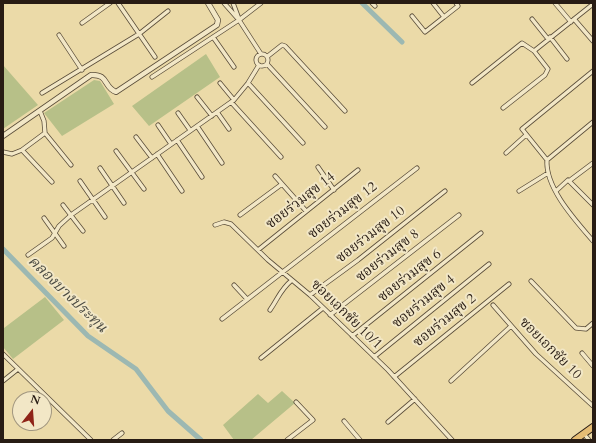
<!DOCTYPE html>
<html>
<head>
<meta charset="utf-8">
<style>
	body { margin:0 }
	#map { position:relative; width:596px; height:443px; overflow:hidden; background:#ebdaa8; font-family:Cardo,serif }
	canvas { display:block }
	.frame { position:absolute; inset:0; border:4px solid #281c14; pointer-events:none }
	.north { position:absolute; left:12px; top:391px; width:40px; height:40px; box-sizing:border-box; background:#f2e7c6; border:1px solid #a1967f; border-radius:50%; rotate:17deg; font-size:11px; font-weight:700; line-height:16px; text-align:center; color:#281c14 }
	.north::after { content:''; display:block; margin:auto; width:14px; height:18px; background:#8f2418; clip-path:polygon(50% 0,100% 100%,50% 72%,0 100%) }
</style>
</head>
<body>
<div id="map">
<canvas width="596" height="443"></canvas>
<div class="frame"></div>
<div class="north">N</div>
</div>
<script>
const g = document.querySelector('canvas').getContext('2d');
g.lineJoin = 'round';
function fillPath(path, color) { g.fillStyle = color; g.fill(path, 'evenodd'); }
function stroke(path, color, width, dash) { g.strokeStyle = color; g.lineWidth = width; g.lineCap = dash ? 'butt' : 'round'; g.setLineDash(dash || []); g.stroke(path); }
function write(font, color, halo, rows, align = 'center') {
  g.font = font + ' Cardo,"Noto Serif Thai",serif'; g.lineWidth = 4; g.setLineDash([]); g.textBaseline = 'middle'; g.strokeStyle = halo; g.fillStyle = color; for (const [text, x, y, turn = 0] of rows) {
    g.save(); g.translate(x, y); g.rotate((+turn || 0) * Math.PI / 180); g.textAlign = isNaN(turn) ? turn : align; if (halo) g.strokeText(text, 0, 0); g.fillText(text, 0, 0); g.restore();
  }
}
const green = new Path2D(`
	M206 54 220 77 149 126 132 106Z
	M3 65 38 105 3 129Z
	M94 80 100 81 114 104 62 136 44 113Z
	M45 297 64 320 13 359 3 347V326L4 328Z
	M282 391 295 403 251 440H234L223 425 258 394 268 403Z`);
const canal = new Path2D(`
	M362 3 402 42
	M3 249 88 336 136 369 168 411 201 440`);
const minor = new Path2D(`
	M118 3 155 57
	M224 3 239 20 261 54
	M233 3 239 19
	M372 3 375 6
	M433 3 444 17 458 6 456 3
	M555 3 571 22
	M412 16 425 32 444 17
	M532 19 548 39
	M574 19 593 41
	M82 23 110 3
	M59 35 82 70
	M213 37 234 67
	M550 37 567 59
	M534 51 593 4
	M256 60a6 6 0 1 1 12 0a6 6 0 1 1-12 0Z
	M268 56 282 45 285 46 345 111
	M267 64 325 127
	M593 71 522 129 547 160C545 188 576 221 593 241
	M152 77 239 20 261 3
	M220 83 234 100
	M248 83 303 143
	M472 83 522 43 534 51 548 69 545 75 503 108
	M42 93 139 34 168 11
	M197 97 212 116
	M231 102 281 157
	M40 111 44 121 45 133 71 165
	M217 112 229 129
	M178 113 190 130
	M158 125 171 144
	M197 126 222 163
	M45 133 22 150 52 182
	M136 137 152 158
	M177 140 202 177
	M116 151 144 189
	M3 152 12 154 22 150
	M506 153 526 135
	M157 154 182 191
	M547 160 593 122
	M318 167 334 190
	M100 168 124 203
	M275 176 306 211
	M80 181 105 217
	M569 181 593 163
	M519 191 548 173
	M556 191 568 180 593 205
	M63 205 83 231
	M240 215 282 184
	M44 218 64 246
	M215 225 224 222 231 224 268 260 310 295 388 370 452 440
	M258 250 358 170
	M28 255 52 238 59 226 71 215 234 100 248 83 259 65
	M531 281 576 328 586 329 593 323
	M234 285 247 299
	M310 295 358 260 445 191
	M493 305 536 354 593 406
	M270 310C279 297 280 290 292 280
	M330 315 459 215
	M222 319 417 168
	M352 336 481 233
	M582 353 593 366
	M3 354 91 440
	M374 357 489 264
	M261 358 323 308
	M394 377 509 284
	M3 381 18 369
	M451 381 511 326
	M344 421 360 440
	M388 422 415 399
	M584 434 589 440
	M113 440 122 433
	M287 440 313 420 296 402`);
const tertiary = new Path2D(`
	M3 136 91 75C109 74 103 87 116 92L217 25 218 20 208 3`);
const primary = new Path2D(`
	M575 440 593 427`);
const streetNames = [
	["ซอยร่วมสุข 14",301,201,-38],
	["ซอยร่วมสุข 12",343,211,-38],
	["ซอยร่วมสุข 10",371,235,-38],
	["ซอยร่วมสุข 8",388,256,-38],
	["ซอยร่วมสุข 6",410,276,-38],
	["ซอยร่วมสุข 4",424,302,-39],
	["ซอยเอกชัย 10/1",346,315,44],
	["ซอยร่วมสุข 2",445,321,-39],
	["ซอยเอกชัย 10",550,349,45]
];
const waterNames = [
	["คลองบางประทุน",67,295,44]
];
fillPath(green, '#b7c088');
stroke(canal, '#9cb8b2', 5);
stroke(minor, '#594c39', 5);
stroke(tertiary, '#594c39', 6);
stroke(primary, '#281c14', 8);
stroke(minor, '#f2e7c6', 3.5);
stroke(tertiary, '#f2e7c6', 4.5);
stroke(primary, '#e6bd74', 6);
write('14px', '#281c14', '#f2e7c6', streetNames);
write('italic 15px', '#4b4b43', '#f2e7c6', waterNames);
</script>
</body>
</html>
